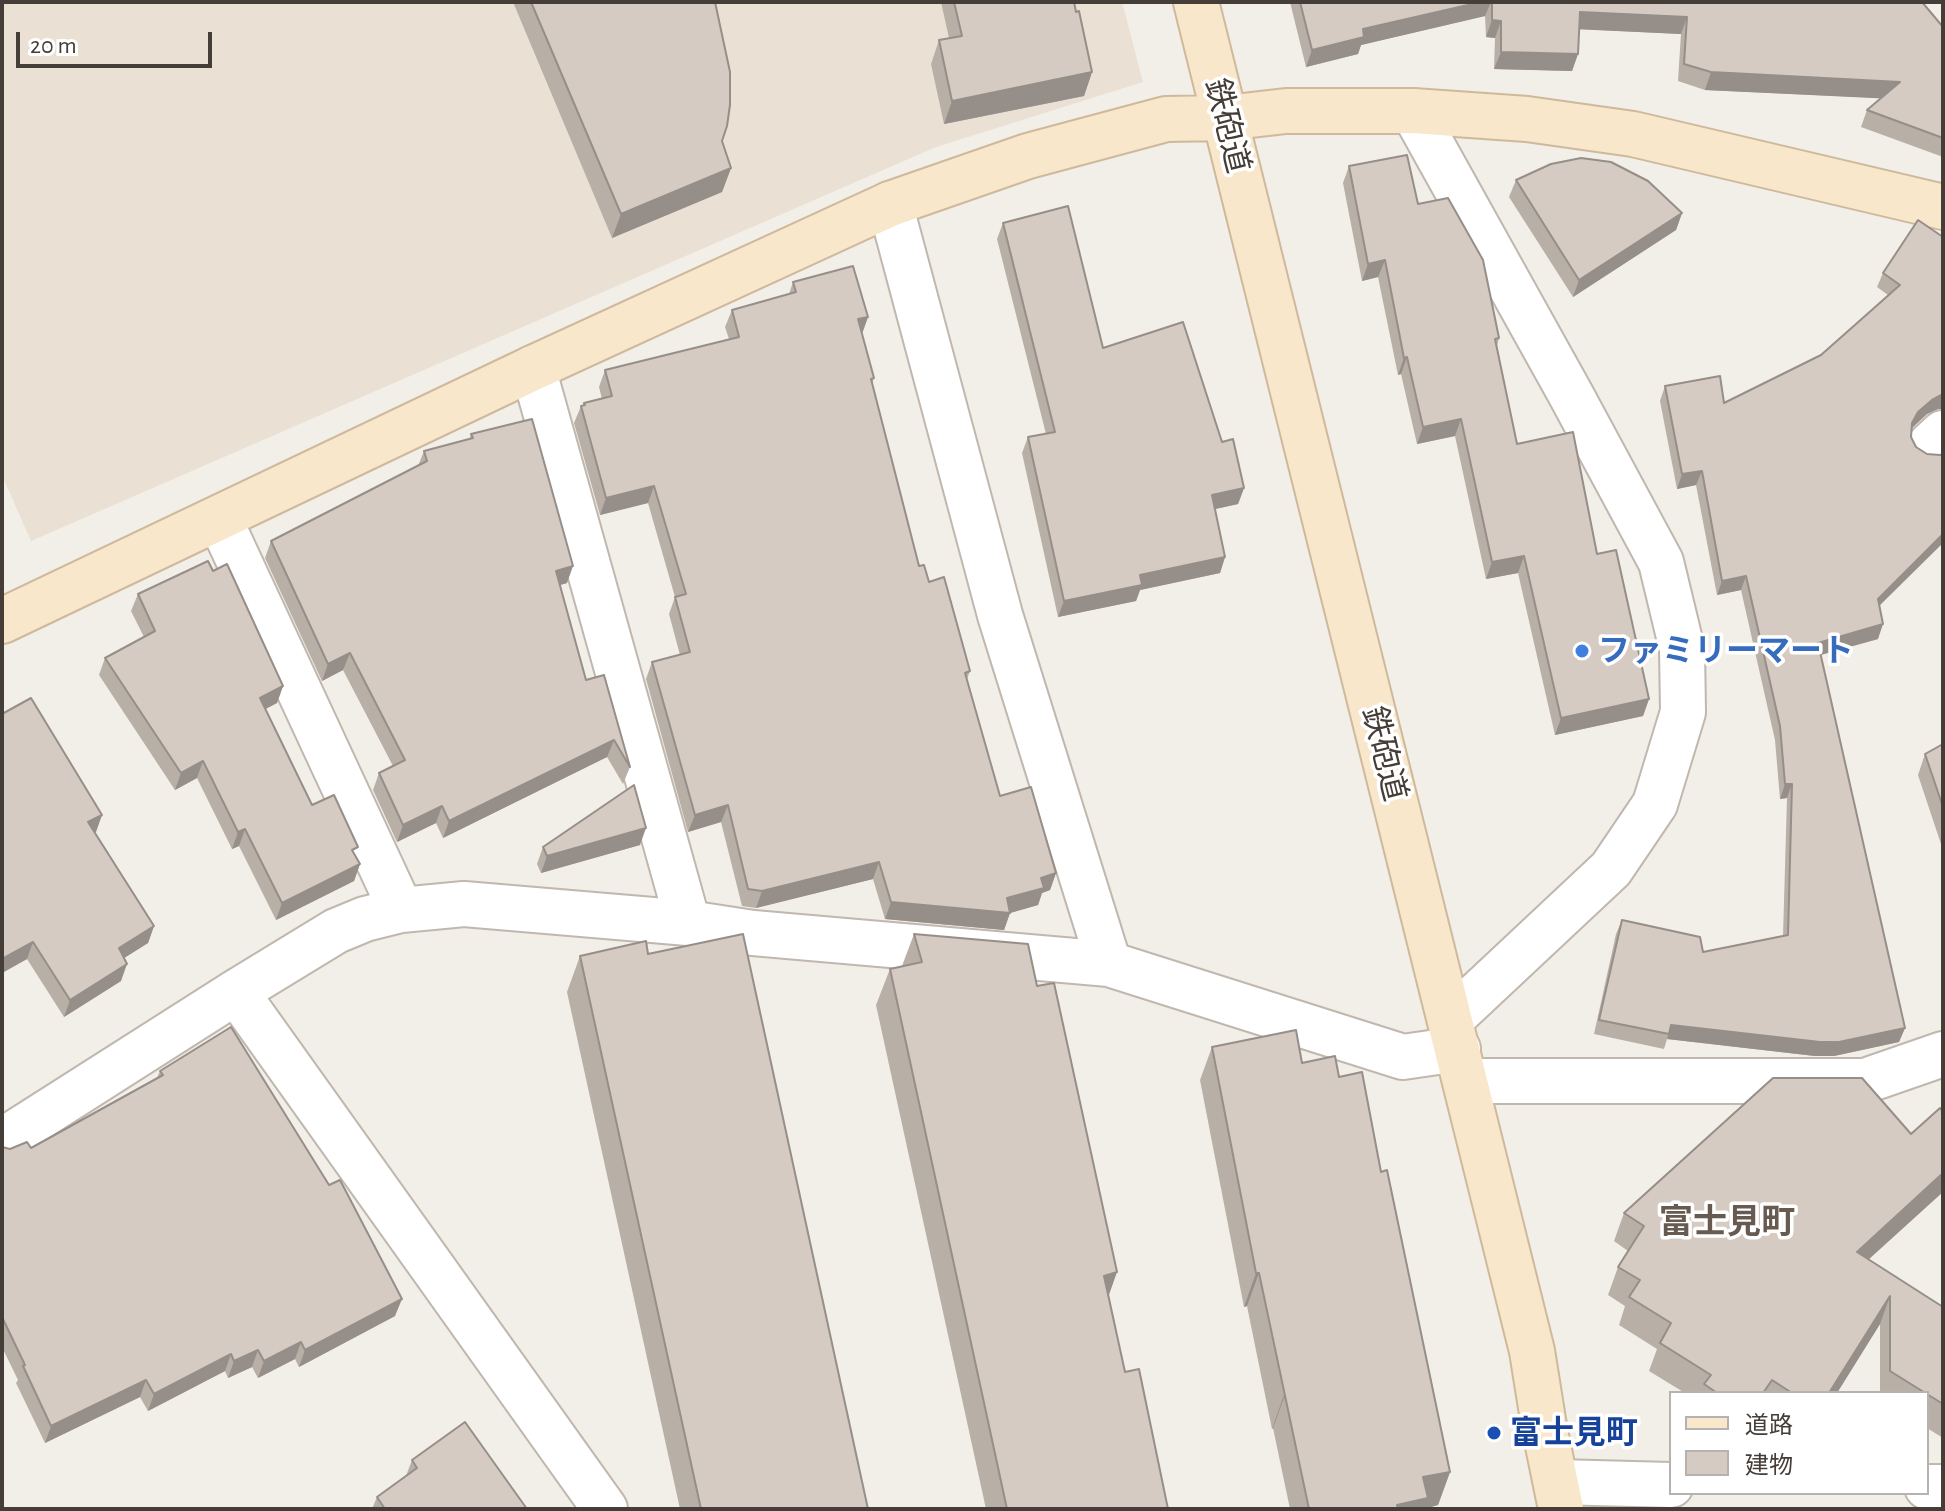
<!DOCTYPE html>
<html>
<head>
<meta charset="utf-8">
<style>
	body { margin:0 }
	#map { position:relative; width:1945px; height:1511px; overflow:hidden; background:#f2eee8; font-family:"Alegreya Sans","Noto Sans JP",sans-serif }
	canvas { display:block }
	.frame { position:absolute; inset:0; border:4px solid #453e38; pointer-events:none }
	.legend { position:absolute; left:1669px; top:1391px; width:260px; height:104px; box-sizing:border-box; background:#fff; border:2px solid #b5b2af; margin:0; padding:10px 14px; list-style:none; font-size:24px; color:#453e38 }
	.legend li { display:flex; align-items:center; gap:16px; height:40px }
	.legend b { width:40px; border:2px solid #b5b2af }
	.scale { position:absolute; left:16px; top:32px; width:196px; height:36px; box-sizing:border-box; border:4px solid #453e38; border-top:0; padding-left:10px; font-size:24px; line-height:28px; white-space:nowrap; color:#453e38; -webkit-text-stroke:6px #fff; paint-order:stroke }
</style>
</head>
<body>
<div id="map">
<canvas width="1945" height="1511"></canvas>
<div class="frame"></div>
<ul class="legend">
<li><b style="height:10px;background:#f9e7cb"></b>道路</li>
<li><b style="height:22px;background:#d6cbc2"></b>建物</li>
</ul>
<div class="scale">20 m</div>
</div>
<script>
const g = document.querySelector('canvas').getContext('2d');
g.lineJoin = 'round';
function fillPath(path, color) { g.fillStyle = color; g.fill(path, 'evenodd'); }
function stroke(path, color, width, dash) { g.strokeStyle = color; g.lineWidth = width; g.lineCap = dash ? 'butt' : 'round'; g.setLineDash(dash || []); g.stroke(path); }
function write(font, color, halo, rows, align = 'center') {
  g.font = font + ' "Alegreya Sans","Noto Sans JP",sans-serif'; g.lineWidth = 7; g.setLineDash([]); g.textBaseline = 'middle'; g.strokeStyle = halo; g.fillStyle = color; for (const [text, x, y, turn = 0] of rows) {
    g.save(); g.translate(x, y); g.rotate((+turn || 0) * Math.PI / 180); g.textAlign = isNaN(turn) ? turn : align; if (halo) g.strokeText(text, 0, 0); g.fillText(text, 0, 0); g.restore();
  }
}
const education = new Path2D(`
	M2 2H1122L1143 82 936 147 31 541 2 475Z`);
const street = new Path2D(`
	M1413 111 1571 395 1661 562 1682 649 1683 712 1655 804 1611 869 1451 1019
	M890 204 1000 615 1109 964
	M533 368 688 923
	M1930 445 1943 433
	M219 518 401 910
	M236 992 605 1509
	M1466 1081H1865L1943 1054
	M2 1141 236 992 336 931 365 919 401 910 464 904 688 923 753 933 1109 964 1403 1057 1458 1049
	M1557 1482 1671 1485
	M1927 1487H1943`);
const secondary = new Path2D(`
	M1196 2 1532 1351 1544 1426 1561 1509
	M2 621 533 368 890 204 1028 156 1166 119 1225 118 1286 111H1413L1527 119 1633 134 1943 207`);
const wall = new Path2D(`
	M513 2H715L722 141 731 168 722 192 612 238Z
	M941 2H1074L1092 72 1084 96 944 124 931 64 939 40 949 38Z
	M1290 2H1922L1943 27V157L1861 127 1867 110 1881 98 1705 90 1678 81 1681 34 1579 29 1578 54 1572 71 1494 69 1495 38 1486 37 1485 16 1361 45 1358 54 1306 67Z
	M1349 166 1418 204 1499 338 1497 346 1517 444 1597 554 1649 699 1643 716 1555 735 1518 573 1486 579 1455 436 1417 444 1401 374 1398 375 1378 277 1362 281 1343 183Z
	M1516 180 1682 213 1676 230 1573 297 1509 197Z
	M1003 223 1103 348 1222 442 1244 488 1238 504 1215 509 1225 557 1220 573 1140 590 1136 601 1058 617 1022 453 1028 437 1046 434 997 239Z
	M1943 237V409H1938L1927 414 1911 429 1879 606 1878 639 1821 655 1905 1028 1899 1042 1834 1056H1815L1667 1039 1664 1049 1594 1034 1616 934 1622 920 1703 952 1783 936 1787 798 1780 799 1775 740 1741 590 1717 595 1696 485 1677 489 1660 401 1665 386 1724 403 1821 355 1888 295 1877 287 1883 273Z
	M793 282 868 317 862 333 874 378 872 384 919 566 929 582 970 671 967 679 1000 796 1056 873 1050 890 1042 893 1038 905 1010 913 1004 930 885 919 873 879 756 908 742 906 721 822 688 832 646 679 652 662 680 655 669 614 675 597 648 503 600 515 574 423 581 406 583 405 584 403 602 399 599 387 605 370 729 339 725 327 732 310 789 294Z
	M471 434 567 583 560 585 586 680 630 767 623 784 607 757 443 838 436 823 397 842 373 790 379 773 393 766 343 670 322 681 265 558 271 541 418 466 424 451 470 438Z
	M213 571 283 686 277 703 265 709 312 805 355 855 360 864 354 881 276 920 239 846 232 849 197 778 175 790 99 675 105 658 144 637 131 611 138 594Z
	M1943 744V850L1918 775 1925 754Z
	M102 815 95 833 154 926 148 943 124 958 121 981 64 1017 27 959 2 973Z
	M640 845 541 873 537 864 543 847Z
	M914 934 1037 986 1109 1296 1125 1372 1168 1509H986L876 1005 890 969 902 966Z
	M648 954 868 1509H680L567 992 580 956Z
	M1212 1047 1302 1063 1339 1077 1381 1172 1450 1472 1438 1505 1424 1509H1290L1273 1428 1272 1429 1247 1306 1244 1307 1200 1080Z
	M160 1071 395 1316 299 1367 295 1359 258 1378 252 1367 228 1378 225 1371 148 1411 140 1397 45 1443 16 1383 18 1380 2 1347V1147L10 1149 31 1148 157 1078Z
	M1624 1213 1869 1260 1943 1307V1438L1927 1428V1393H1880V1324L1837 1393H1685L1649 1371 1657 1349 1619 1325 1625 1306 1608 1295 1618 1267 1628 1251 1614 1241Z
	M412 1460 527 1509H372L377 1497 406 1476Z`);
const shadedWall = new Path2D(`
	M1481 2H1491L1485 16 1361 45 1358 54 1306 67 1312 50 1363 29Z
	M1580 12 1687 17 1681 34 1573 29Z
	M1492 20 1501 21 1495 38 1486 37Z
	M1501 52 1578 54 1572 71 1494 69Z
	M1092 72 1084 96 944 124 952 101Z
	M1711 72 1900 82 1894 99 1705 90Z
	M731 168 722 192 612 238 621 214Z
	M1682 213 1676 230 1573 297 1579 280Z
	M1385 260 1378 277 1362 281 1368 264Z
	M868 317 862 334 858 319Z
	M1407 357 1401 374 1398 375 1404 358Z
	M1943 394V409H1938L1927 414 1913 427 1906 437 1912 423 1918 412 1932 400Z
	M1461 419 1455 436 1417 444 1423 427Z
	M1702 471 1696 485 1677 489 1682 474Z
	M654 486 648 503 600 515 606 498Z
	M1244 488 1238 504 1206 511 1212 495Z
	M1943 534V543L1872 613 1878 599Z
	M1524 556 1518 573 1486 579 1492 562Z
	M1225 557 1220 573 1140 590 1136 601 1058 617 1064 601 1140 575Z
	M573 566 567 583 549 588 556 571Z
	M1746 576 1741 590 1717 595 1722 581Z
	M1883 624 1878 639 1813 657 1818 643Z
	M350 653 343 670 322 681 328 664Z
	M283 686 277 703 254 715 260 698Z
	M1649 699 1643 716 1555 735 1561 718Z
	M614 740 607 757 443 838 449 821Z
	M203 761 197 778 175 790 181 773Z
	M1785 784H1792L1787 798 1780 799Z
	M728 805 721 822 688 832 695 815Z
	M442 806 436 823 397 842 403 825Z
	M102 815 96 832 82 839 88 822Z
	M646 828 640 845 541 873 547 856Z
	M245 829 239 846 232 849 238 832Z
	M879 862 873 879 756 908 762 891Z
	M360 864 354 881 276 920 282 903Z
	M1056 873 1050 890 1042 893 1038 905 1010 913 1004 930 885 919 891 902 1041 878Z
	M154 926 148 943 113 965 119 948Z
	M33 942 27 959 2 973V959Z
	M127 964 121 981 64 1017 70 1000Z
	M1671 1025 1905 1028 1899 1042 1834 1056H1815L1667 1039Z
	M1943 1173V1192L1846 1280 1857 1252Z
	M1117 1272 1104 1309V1276Z
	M1256 1273H1259L1247 1306 1244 1307Z
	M1890 1296 1880 1324 1837 1393H1829Z
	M402 1299 395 1316 299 1367 305 1350Z
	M301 1342 295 1359 258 1378 264 1361Z
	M258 1350 252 1367 228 1378 234 1361Z
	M231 1354 225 1371 148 1411 154 1394Z
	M146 1380 140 1397 45 1443 51 1426Z
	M1284 1395H1285L1273 1428 1272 1429Z
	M1450 1472 1438 1505 1424 1509H1395L1397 1505 1423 1477Z`);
const building = new Path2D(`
	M531 2H715L730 72V105L727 126 722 141 731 168 621 214Z
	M954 2H1074L1076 12 1079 11 1092 72 952 101 939 40 962 36Z
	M1300 2H1481L1363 29 1364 37 1312 50Z
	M1492 2H1922L1943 27V138L1867 110 1900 82 1711 72 1684 64 1687 17 1580 12 1578 54 1501 52V21L1492 20Z
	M1407 155 1418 204 1448 198 1483 260 1499 338 1495 339 1517 444 1573 432 1597 554 1616 550 1649 699 1561 718 1524 556 1492 562 1461 419 1423 427 1407 357 1404 358 1385 260 1368 264 1349 166Z
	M1581 158 1611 162 1648 181 1682 213 1579 280 1516 180 1551 164Z
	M1068 206 1103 348 1183 322 1222 442 1233 439 1244 488 1212 495 1225 557 1140 575 1142 585 1064 601 1028 437 1055 432 1003 223Z
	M1918 220 1943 237V394L1932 400 1918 412 1912 423 1911 437 1916 447 1927 454 1940 455 1943 454V534L1878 599 1883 624 1818 643 1905 1028 1839 1042H1820L1671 1025 1669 1034 1599 1020 1622 920 1700 937 1703 952 1788 935 1792 784H1785L1780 726 1746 576 1722 581 1702 471 1682 474 1665 386 1720 376 1724 403 1821 355 1900 285 1883 273Z
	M853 266 868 317 858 319 874 378 871 379 919 566 924 565 929 582 944 577 970 671 965 673 1000 796 1031 787 1056 873 1041 878 1044 888 1007 898 1010 913 891 902 879 862 762 891 748 889 728 805 695 815 652 662 690 652 675 597 686 594 654 486 606 498 581 406 585 405 584 403 612 396 605 370 739 337 732 310 796 292 793 282Z
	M532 419 573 566 556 571 586 680 604 675 630 767 614 740 449 821 442 806 403 825 379 773 405 760 350 653 328 664 271 541 427 461 424 451 473 438 471 434Z
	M208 561 213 571 227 564 283 686 260 698 312 805 334 795 358 847 352 850 360 864 282 903 245 829 238 832 203 761 181 773 105 658 155 631 138 594Z
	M31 698 102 815 88 822 154 926 119 948 127 964 70 1000 33 942 2 959V714Z
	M1943 744V807L1925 754Z
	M634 785 646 828 547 856 543 847Z
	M743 934 868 1509H701L580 956 646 941 648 954Z
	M914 934 1028 944 1037 986 1054 983 1117 1272 1104 1276 1125 1372 1139 1369 1168 1509H1007L890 969 922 962Z
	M231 1027 329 1185 340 1180 402 1299 305 1350 301 1342 264 1361 258 1350 234 1361 231 1354 154 1394 146 1380 51 1426 23 1366 25 1365 2 1317V1147L10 1149 27 1142 31 1148 163 1075 160 1071Z
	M1296 1030 1302 1063 1335 1056 1339 1077 1362 1072 1381 1172 1387 1170 1450 1472 1423 1477 1428 1498 1397 1505 1398 1509H1309L1259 1273H1256L1212 1047Z
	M1773 1078H1862L1911 1134 1940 1108 1943 1112V1173L1857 1252 1943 1307V1404L1890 1371V1296L1829 1393H1792L1772 1380 1763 1393H1717L1704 1384 1711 1375 1660 1343 1671 1323 1629 1297 1640 1280 1618 1267 1644 1226 1624 1213Z
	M465 1422 527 1509H385L377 1497 417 1468 412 1460Z`);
const markers = [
	[1582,651,8,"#3f7fe0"],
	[1494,1433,8,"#1a4fb4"]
];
const streetNames = [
	["鉄砲道",1227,126,76],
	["鉄砲道",1384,754,76]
];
const shopNames = [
	["ファミリーマート",1598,651]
];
const transitNames = [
	["富士見町",1510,1433]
];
const neighbourhoodNames = [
	["富士見町",1727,1223]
];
fillPath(education, '#eae0d4');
stroke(street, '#c0b7af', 48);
stroke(secondary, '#ceb99c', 48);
stroke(street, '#fff', 44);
stroke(secondary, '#f9e7cb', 44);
fillPath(wall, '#b8afa7');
fillPath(shadedWall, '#968e88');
fillPath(building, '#d6cbc2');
stroke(building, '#968e88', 2);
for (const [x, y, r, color] of markers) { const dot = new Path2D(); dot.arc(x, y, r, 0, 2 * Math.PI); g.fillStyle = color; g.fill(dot); stroke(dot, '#fff', 3); }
write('32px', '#453e38', '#fff', streetNames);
write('bold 32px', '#366cbe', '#fff', shopNames, 'left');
write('bold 32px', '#164399', '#fff', transitNames, 'left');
write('bold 34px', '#675a50', '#fff', neighbourhoodNames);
</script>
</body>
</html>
